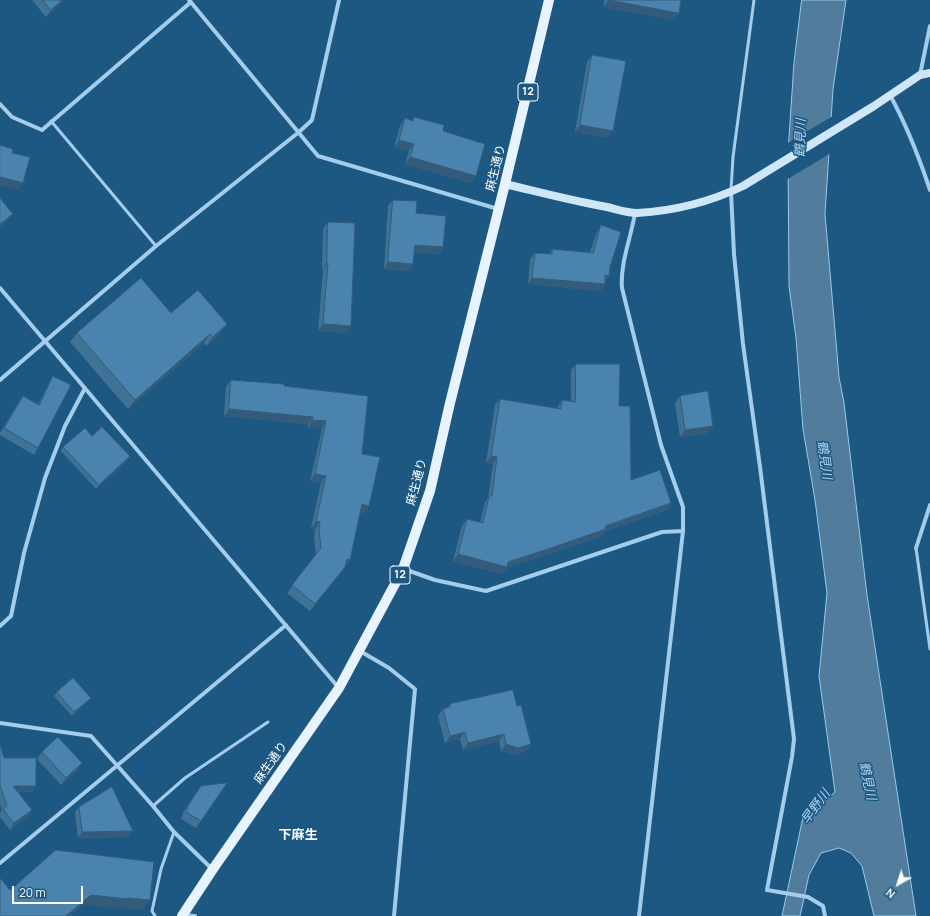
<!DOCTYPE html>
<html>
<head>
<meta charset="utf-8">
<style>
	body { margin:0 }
	#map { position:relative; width:930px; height:916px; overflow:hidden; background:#1d5883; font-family:Manrope,sans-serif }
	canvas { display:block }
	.north { position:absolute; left:878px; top:864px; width:40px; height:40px; -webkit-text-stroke:3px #1d5883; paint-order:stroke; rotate:219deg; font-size:11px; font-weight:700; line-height:16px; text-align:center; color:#fff }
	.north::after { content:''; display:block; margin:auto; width:14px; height:18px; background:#fff; clip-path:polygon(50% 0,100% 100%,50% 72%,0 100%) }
	.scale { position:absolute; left:12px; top:886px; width:71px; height:18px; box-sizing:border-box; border:2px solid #fff; border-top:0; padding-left:5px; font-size:12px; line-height:14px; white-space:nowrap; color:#fff; -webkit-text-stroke:3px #1d5883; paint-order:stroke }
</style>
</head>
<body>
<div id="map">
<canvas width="930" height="916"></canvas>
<div class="north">N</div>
<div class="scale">20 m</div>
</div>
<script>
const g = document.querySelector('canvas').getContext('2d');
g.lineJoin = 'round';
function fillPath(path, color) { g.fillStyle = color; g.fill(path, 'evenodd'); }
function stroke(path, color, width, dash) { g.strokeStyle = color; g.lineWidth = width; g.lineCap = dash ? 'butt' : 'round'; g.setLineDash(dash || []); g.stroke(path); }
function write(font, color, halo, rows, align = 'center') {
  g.font = font + ' Manrope,"Noto Sans JP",sans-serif'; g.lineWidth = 3; g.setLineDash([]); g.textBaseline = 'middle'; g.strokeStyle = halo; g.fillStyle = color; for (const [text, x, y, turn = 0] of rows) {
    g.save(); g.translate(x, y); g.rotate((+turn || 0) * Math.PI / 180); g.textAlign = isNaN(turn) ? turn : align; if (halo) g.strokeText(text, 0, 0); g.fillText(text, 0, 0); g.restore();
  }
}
const water = new Path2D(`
	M802 0H846L833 89 825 214 839 377 844 403 867 595 916 916H874L862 866 851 853 839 848 821 853 809 875 800 916H782L803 817 835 792 819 676 827 593 815 500 803 429 796 338 789 286 788 152 794 63Z`);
const pier = new Path2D(`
	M833 116 831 153 786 180V144Z`);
const lane = new Path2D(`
	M51 121 156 246
	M731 190 733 157 754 0
	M916 548 930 649
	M153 806 185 778 268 722
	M155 916 152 911 161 869 174 832`);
const street = new Path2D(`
	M189 0 318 156 498 209
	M920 75 930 26
	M890 95C907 126 919 157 930 190
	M0 104 12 117 42 130 191 2
	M731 192 734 254 743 344 760 467 794 739 792 757 767 890 808 897 823 906 825 916
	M635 213C631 238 620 263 622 288L661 445 683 507V531L639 916
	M0 288 338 687
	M0 380 156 246 299 132 312 120 339 0
	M916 548 930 505
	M404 569 435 580 486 591 662 532 683 531
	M0 626 11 616 24 553 45 478 65 426 85 388
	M360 651 389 668 415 689 394 916
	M0 723 91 736 153 806 174 832 212 869
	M0 863 286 625
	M183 915 195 916`);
const secondary = new Path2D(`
	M505 184C539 192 573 201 607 207 616 209 627 213 637 213 673 211 710 202 743 186L874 106 920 75 930 73`);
const primary = new Path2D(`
	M182 916 213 869 339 688 403 569 430 491 450 403 505 184 549 0`);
const wall = new Path2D(`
	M32 0H65L46 17Z
	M604 0H681L679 13 674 20 604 7Z
	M592 55 608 138 575 132 587 62Z
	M414 117 443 131 476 176 471 183 405 164 409 151 394 147 400 126 405 118 412 120Z
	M393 200 416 213 443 247 439 254 414 252 413 264 409 271 384 269 388 206Z
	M328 222 351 326 346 333 318 331 323 270H322L323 229Z
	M601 225 610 267 609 276 605 282V284L600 291 528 284 530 259 535 253 549 254 552 249 590 252 597 232Z
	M171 313 220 334 206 346 204 343 128 409 70 342 77 333Z
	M576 364 619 406 631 480 671 503 667 510 605 531 602 536 547 555 507 567 502 574 453 561 462 526 467 519 480 523 485 502 488 498 493 464 486 463 495 405 500 399 557 409 558 406 562 400 571 401V370Z
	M53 376 38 448 34 455 0 435V433L18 403 23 396 38 405 49 383Z
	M231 380 284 386 368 396 362 454 369 506 364 513 360 512 350 560 340 574 310 611 287 593 316 555 314 538 315 529 311 528 321 483 310 481 322 429 308 427V424L224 416 226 387Z
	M680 396 708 433 680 437 675 403Z
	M63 447 128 460 96 489 61 451Z
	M57 692 88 701 72 716 54 696Z
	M450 704 517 706 526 751 513 755 501 751 499 741 463 750 460 739 445 743 438 716 443 709 447 708Z
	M0 744 4 758 36 786 32 792H18L32 810 28 816 10 830 0 817V813L2 810 0 804Z
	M42 752 82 763 77 771 61 785 37 759Z
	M227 783 196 828 181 819 183 815 182 814 201 786Z
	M79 807 128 837 78 838 75 813Z`);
const shadedWall = new Path2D(`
	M62 0H65L46 17 51 10Z
	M608 0 679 13 674 20 604 7Z
	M580 125 613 131 608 138 575 132Z
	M399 140 414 144 409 151 394 147Z
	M410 157 476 176 471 183 405 164Z
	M0 177 23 183 19 190 0 185Z
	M13 214 8 221 0 227V224Z
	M415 245 443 247 439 254 410 252Z
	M388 262 413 264 409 271 384 269Z
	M327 263H328L323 270H322Z
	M605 275 609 276 604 282Z
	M532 278 605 284 600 291 528 284Z
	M227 324 220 334 206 346 213 337Z
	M323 324 351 326 346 333 318 331Z
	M210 334 204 343 128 409 135 400Z
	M229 409 313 417 308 424 224 416Z
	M312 420 326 421 322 429 308 427Z
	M713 426 708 433 680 437 685 430Z
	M130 456 128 460 96 489 99 485Z
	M491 456 497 457 493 464 486 463Z
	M315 474 326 476 321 483 310 481Z
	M671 503 667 510 605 531 602 536 547 555 507 567 502 574 453 561 458 554 508 562Z
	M362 504 369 506 364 513 357 511Z
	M316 521 320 522 315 529 311 528Z
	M347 559 350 560 345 567 342 566Z
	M345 567 340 574 310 611 315 604Z
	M91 698 88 701 72 716 74 712Z
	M465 732 460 739 445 743 450 736Z
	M504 734 499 741 463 750 468 743Z
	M506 744H531L526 751 513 755 501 751Z
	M82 763 77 771 61 785 66 778Z
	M13 786H36L32 792H8Z
	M32 810 28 816 10 830 14 823Z
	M133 831 128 837 78 838 82 832Z
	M91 895 128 898 150 900 143 910 122 908 121 909 84 905 70 916H66Z`);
const building = new Path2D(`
	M43 0H62L51 10Z
	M609 0H681L679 13Z
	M592 55 626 61 613 131 580 125Z
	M414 117 444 125 443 131 485 144 476 176 410 157 414 144 399 140 405 118 413 121Z
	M0 145 13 149 12 153 30 157 23 183 0 177Z
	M0 198 13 214 0 224Z
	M393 200 417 201 416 213 446 216 443 247 415 245 413 264 388 262Z
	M328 222 355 223 351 326 323 324 328 263H327Z
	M601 225 621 232 610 267 609 276 605 275V284L532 278 535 253 552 254V249L593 253Z
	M141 278 171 313 198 290 227 324 213 337 210 334 135 400 77 333Z
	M576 364H620L619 406H630L631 480 660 470 671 503 605 526 606 529 551 548 508 562 507 567 458 554 467 519 483 523 489 496H492L497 457 491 456 500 399 561 409 562 400 575 402Z
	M53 376 71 385 38 448 4 428 23 396 39 405Z
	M231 380 284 384V386L368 396 362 454 380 457 369 506 362 504 350 560 347 559 345 567 315 604 292 585 321 548 319 530 320 522 316 521 326 476 315 474 326 421 312 420 313 417 229 409Z
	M708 391 713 426 685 430 680 396Z
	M102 427 130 456 99 485 63 447 85 428 92 436Z
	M73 678 91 698 74 712 57 692Z
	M513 690 517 706 521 705 531 744 518 748 506 744 504 734 468 743 465 732 450 736 443 709 450 707V704Z
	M58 737 82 763 66 778 42 752Z
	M0 744 4 758H36V786H13L32 810 14 823 3 809 7 806 0 785Z
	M227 783 201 821 186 812 188 808 187 807 201 786Z
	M112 787 133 831 82 832 79 807Z
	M56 850 154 862 150 900 128 898 127 899 91 895 66 916H0V879H1L10 890Z`);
const shields = [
	[528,92,20],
	[400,575,20]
];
const shieldNames = [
	["12",528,92],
	["12",400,575]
];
const streetNames = [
	["麻生通り",496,168,-76],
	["麻生通り",417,482,-75],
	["麻生通り",271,763,-55]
];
const waterNames = [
	["鶴見川",801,138,-88],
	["鶴見川",824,460,82],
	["鶴見川",867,781,78],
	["早野川",816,807,-54]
];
const neighbourhoodNames = [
	["下麻生",298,835]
];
fillPath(water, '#517c9b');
stroke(water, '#97caec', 1);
fillPath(pier, '#1d5883');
stroke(lane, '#a3cdea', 3);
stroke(street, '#a3cdea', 4);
stroke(secondary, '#cfe6f7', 8);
stroke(primary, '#e7f3fe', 10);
fillPath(wall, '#407296');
fillPath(shadedWall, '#345c7a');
fillPath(building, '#4a84ae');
stroke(building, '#345c7a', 1);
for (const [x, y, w] of shields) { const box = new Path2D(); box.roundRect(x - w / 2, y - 9, w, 18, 3); g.fillStyle = '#1d5883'; g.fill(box); stroke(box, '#fff', 1); }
write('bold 11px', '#fff', null, shieldNames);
write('12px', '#fff', '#1d5883', streetNames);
write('italic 13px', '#afd6f1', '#1d5883', waterNames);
write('bold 13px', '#fff', '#1d5883', neighbourhoodNames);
</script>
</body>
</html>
